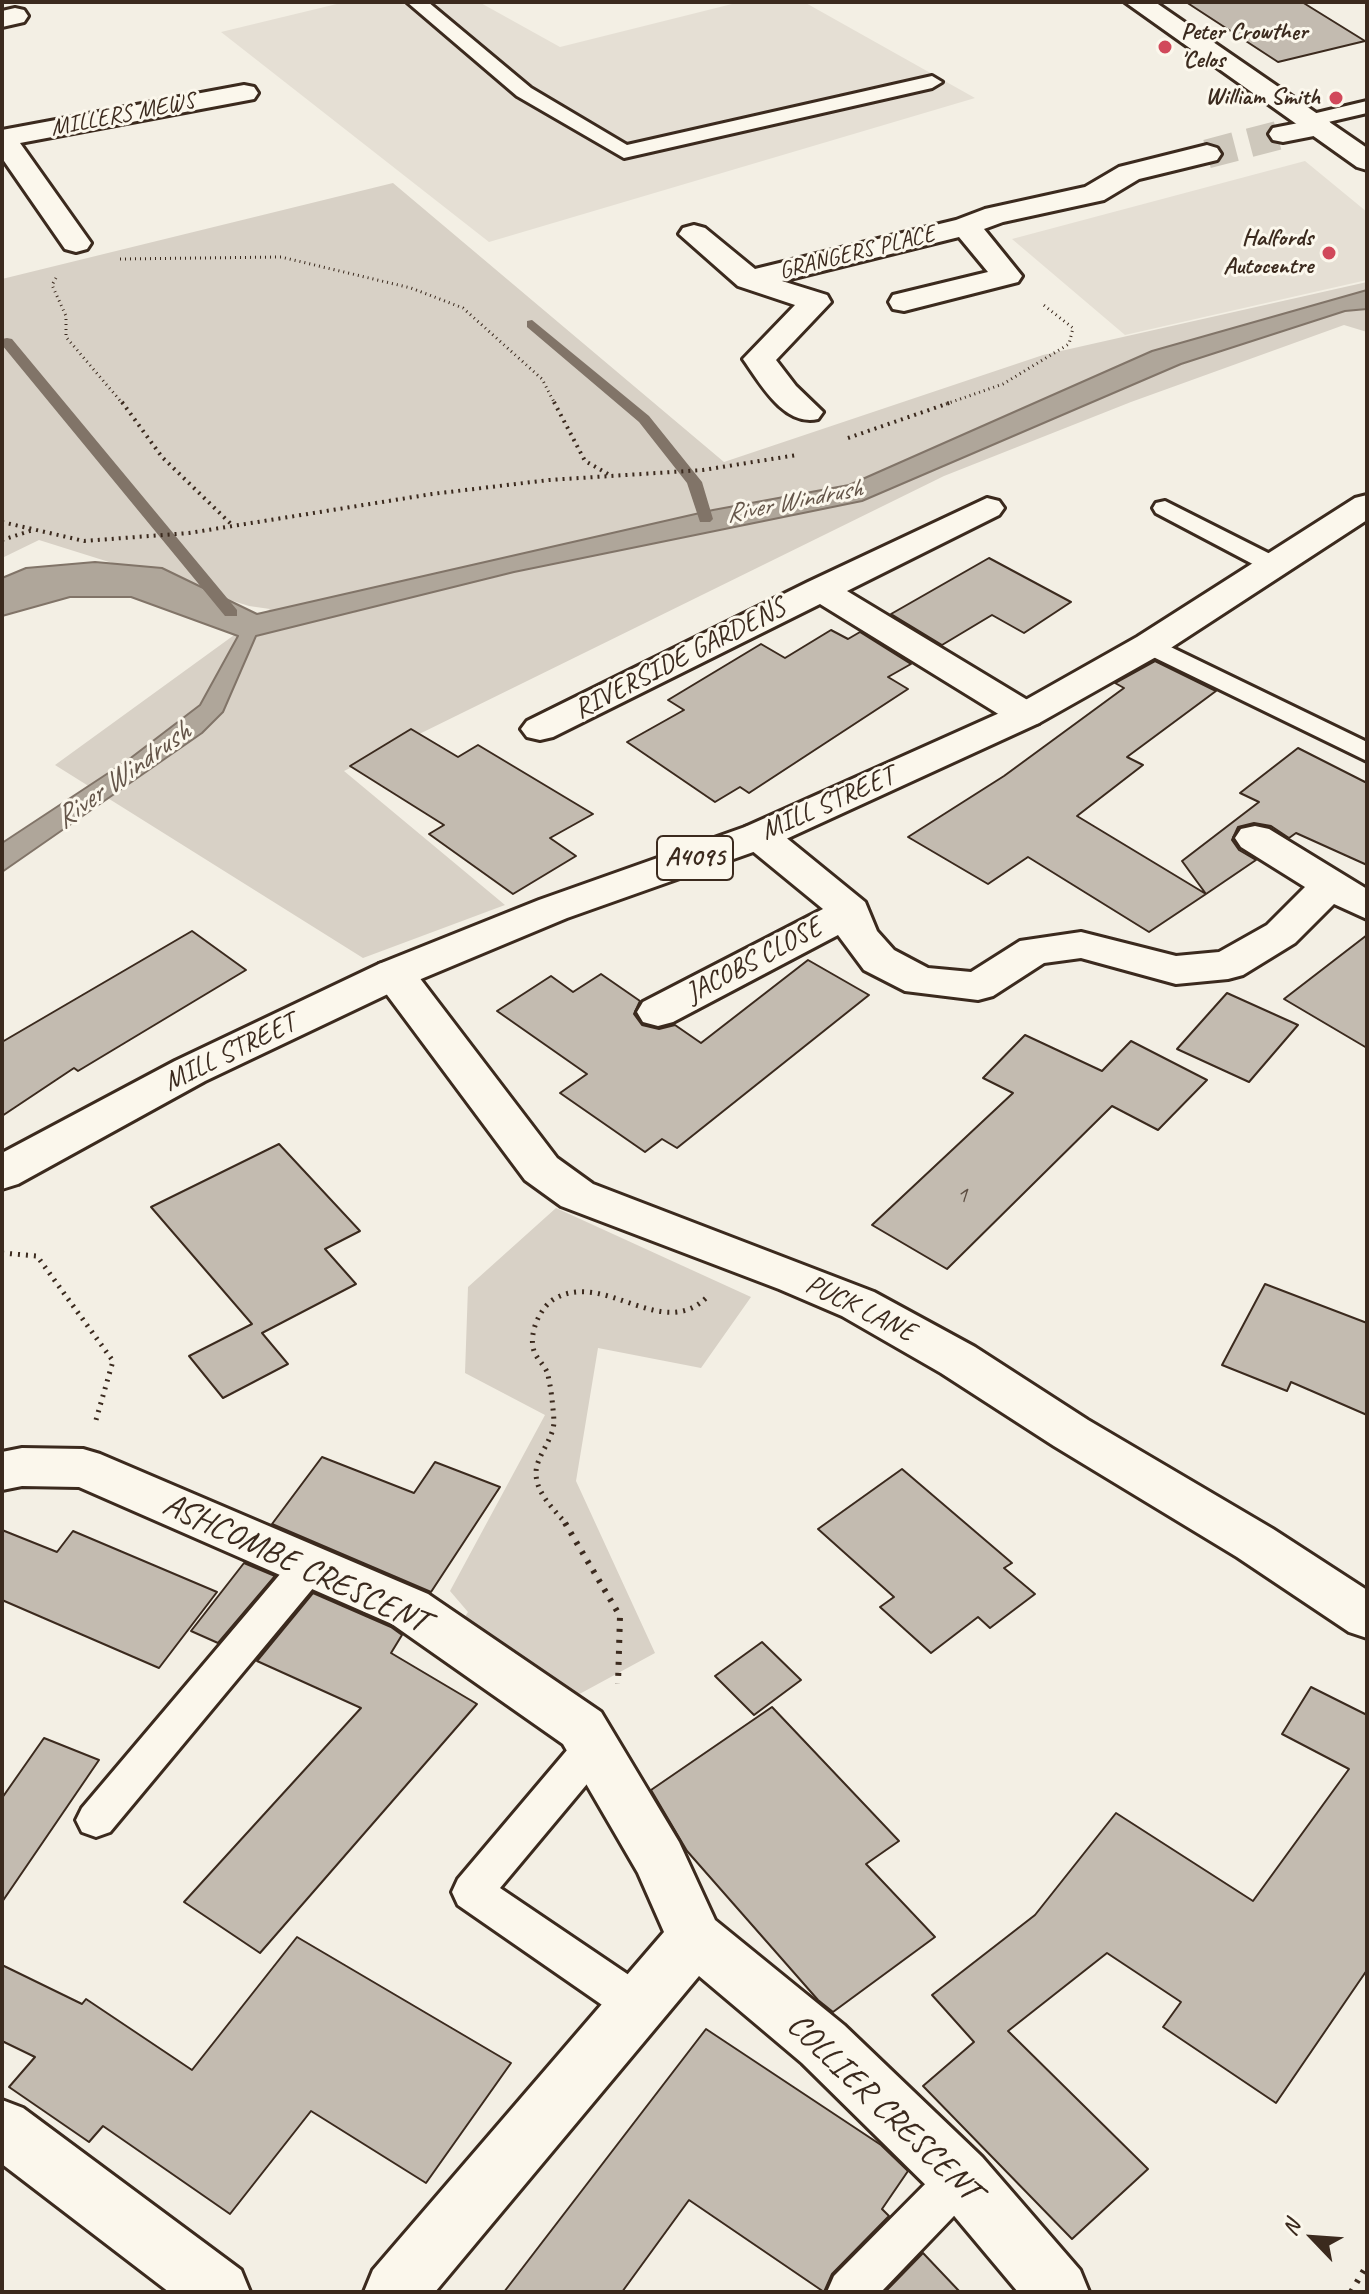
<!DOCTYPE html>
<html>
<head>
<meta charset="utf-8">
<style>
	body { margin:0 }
	#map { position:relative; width:1369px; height:2294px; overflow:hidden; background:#f3efe4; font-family:Caveat,sans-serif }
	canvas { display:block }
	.frame { position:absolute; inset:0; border:4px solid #3b2a1e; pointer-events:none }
	.north { position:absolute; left:1273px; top:2198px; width:80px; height:80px; -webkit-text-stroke:6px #fbf7ec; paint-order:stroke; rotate:295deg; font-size:22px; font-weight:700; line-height:32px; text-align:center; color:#3b2a1e }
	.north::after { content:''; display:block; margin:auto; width:28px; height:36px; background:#3b2a1e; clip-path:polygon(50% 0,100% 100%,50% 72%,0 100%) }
</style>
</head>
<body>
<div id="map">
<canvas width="1369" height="2294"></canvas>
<div class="frame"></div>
<div class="north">N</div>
</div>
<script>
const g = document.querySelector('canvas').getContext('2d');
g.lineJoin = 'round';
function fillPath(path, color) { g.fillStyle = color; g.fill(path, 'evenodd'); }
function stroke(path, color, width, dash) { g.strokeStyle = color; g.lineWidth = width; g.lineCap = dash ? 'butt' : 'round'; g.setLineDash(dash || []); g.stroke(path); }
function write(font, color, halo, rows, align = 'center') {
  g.font = font + ' Caveat,sans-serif'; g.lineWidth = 6; g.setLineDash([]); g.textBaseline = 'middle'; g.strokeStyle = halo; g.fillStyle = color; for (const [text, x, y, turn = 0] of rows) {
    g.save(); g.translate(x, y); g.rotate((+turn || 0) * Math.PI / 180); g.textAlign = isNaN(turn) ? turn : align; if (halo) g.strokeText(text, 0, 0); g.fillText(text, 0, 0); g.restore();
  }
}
const built = new Path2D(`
	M345 2H479L560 47 740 2H804L975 98 489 242 221 32Z
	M1305 161 1367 212V280L1125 335 1012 239Z`);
const green = new Path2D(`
	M393 183 724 462 1043 355 1367 282V332L1344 325 1131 402 944 476 344 771 505 905 363 958 55 765 270 609 249 606 39 540 2 558V279Z
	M556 1208 751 1297 701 1368 598 1348 576 1481 655 1653 550 1710 453 1636 468 1612 450 1591 545 1415 465 1373 468 1287Z`);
const water = new Path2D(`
	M1367 290V309L1345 311 1181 364 862 501 514 572 256 636 223 712 202 733 2 872V843L128 760 200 705 238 636 131 597H70L2 616V578L26 568 95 562 162 568 257 614 713 510 849 485 1152 351Z`);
const stream = new Path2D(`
	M532 320 649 416 702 482 713 519 710 522H700L687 483 639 422 527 327V321Z
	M7 338 12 339 237 610V616H225L2 345V339Z`);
const building = new Path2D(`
	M1186 2H1302L1365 41 1278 62Z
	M989 558 1071 602 1024 633 992 615 942 645 891 614Z
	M831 630 848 639 860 632 911 664 888 677 908 689 749 793 740 787 715 802 627 742 684 710 668 700 761 644 785 658Z
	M1155 661 1216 691 1127 757 1143 765 1077 816 1206 894 1149 932 1028 857 988 884 908 837 1004 776 1124 688 1115 683Z
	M411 729 458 757 478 745 593 814 550 838 576 856 513 894 429 834 444 825 350 766Z
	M1298 748 1367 783V865L1296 833 1289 838 1271 826 1254 823 1238 827 1232 840 1239 850 1256 860 1206 894 1182 861 1259 802 1240 793Z
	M192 931 246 970 78 1071 74 1068 2 1116V1042Z
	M1367 935V1048L1284 999Z
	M808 960 869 995 677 1148 662 1139 645 1152 560 1093 587 1074 497 1011 551 976 573 992 601 974 640 1001 634 1014 642 1025 659 1029 675 1025 701 1043Z
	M1227 993 1298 1025 1249 1082 1177 1049Z
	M1025 1035 1102 1071 1131 1041 1207 1080 1158 1130 1112 1106 947 1269 872 1225 1013 1093 983 1078Z
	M279 1144 360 1231 325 1249 356 1284 262 1333 288 1364 223 1398 189 1356 252 1324 151 1207Z
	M1265 1284 1367 1323V1415L1291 1382 1287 1391 1222 1365Z
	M322 1457 414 1493 435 1462 500 1487 431 1592 272 1524Z
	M902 1469 1012 1563 1004 1568 1035 1594 990 1628 978 1617 931 1653 880 1607 894 1597 818 1529Z
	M2 1530 57 1552 73 1531 217 1592 159 1668 2 1600Z
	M244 1563 275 1576 218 1643 191 1631Z
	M313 1593 391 1627 402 1635 391 1653 477 1704 260 1953 184 1902 361 1708 257 1661Z
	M762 1642 801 1680 754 1715 715 1676Z
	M1311 1687 1367 1715V1970L1276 2103 1163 2027 1181 2002 1107 1953 1008 2031 1148 2169 1072 2239 923 2086 974 2042 932 1995 1035 1915 1116 1813 1253 1901 1349 1769 1282 1734Z
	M772 1707 899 1841 866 1864 935 1937 833 2012 818 2000 687 1851 651 1790Z
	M44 1738 99 1760 2 1902V1798Z
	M297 1937 511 2063 426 2183 311 2111 230 2214 103 2126 89 2142 9 2087 35 2057 2 2041V1965L82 2004 86 1999 192 2070Z
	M706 2029 881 2145 908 2171 882 2209 889 2216 832 2274 824 2292 689 2200 622 2292H504Z
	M923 2253 960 2292H885Z`);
const minorTunnel = new Path2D(`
	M1207 154 1283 134`);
const pathFar3 = new Path2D(`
	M120 259 281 257 411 288 463 308 542 379 555 404
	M56 278 52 285 66 316V337L123 404
	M946 404 1003 384 1069 344 1073 328 1041 303`);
const pathFar2 = new Path2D(`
	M122 402 162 457 232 525
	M554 402 585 461 610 475
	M848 438 952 402
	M2 522 84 541 189 533 432 494 549 480 703 470 797 455
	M2 540 33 530`);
const pathFar1 = new Path2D(`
	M2 1253 37 1256 113 1361 96 1420
	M567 1525C555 1510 536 1494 536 1473 536 1456 554 1439 554 1421 553 1407 551 1385 547 1372 544 1365 537 1359 534 1351 528 1334 540 1306 556 1298 606 1271 662 1342 707 1297`);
const path = new Path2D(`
	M565 1523 620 1616 618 1684
	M1351 2292 1367 2265`);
const service = new Path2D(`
	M407 2H428L531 88 627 145 932 76 942 82 932 88 624 158 517 96Z
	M1367 101V113L1311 126 1301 120 1304 116Z
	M1165 501 1284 561 1288 566 1284 571H1266L1156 513 1153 508 1156 503Z
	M1150 637 1367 742V761L1141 651 1137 645 1141 639Z
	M311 1549 324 1553 329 1564 324 1575 110 1832 96 1837 82 1832 76 1820 82 1808 298 1553Z
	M593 1731 607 1736 612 1748 607 1760 500 1888 651 1990 657 2004 651 2018 636 2023 621 2018 458 1905 452 1892 458 1879 579 1736Z
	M961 2157 976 2163 983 2178 976 2193 881 2292H827L834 2276 946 2163Z`);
const minor = new Path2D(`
	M15 8 24 10 28 16 24 22 2 27V11Z
	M244 85 254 87 258 93 254 99 20 143 91 243 87 249 76 252 65 249 2 158V130Z
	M1319 119 1329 121 1333 127 1329 133 1283 142 1273 140 1269 134 1273 128Z
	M1207 145 1217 148 1221 154 1217 160 1139 179 1104 200 1003 222 984 229 1022 276 1018 282 904 311 893 309 889 302 893 295 988 272 959 237 782 281 827 295 831 302 776 360 796 386 823 412 818 419C784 427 760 383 743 359L795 305 738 286 679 234 683 228 694 225 705 228 755 269 956 220 985 209 1085 187 1119 167Z
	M987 498 999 501 1004 508 999 515 847 591 1039 707 1045 715 1039 723 1026 726 1013 723 820 604 553 737 540 740 527 737 521 729 527 721 808 582Z
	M759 824 773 827 865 902 877 931 894 950 928 968 971 972 1020 941 1081 932 1176 956 1219 952 1267 925 1305 887 1241 847 1235 838 1241 829 1255 826 1269 829 1367 889V919L1334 904 1295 943 1243 975 1228 979 1176 984 1081 958 1044 963 993 996 978 1000 905 991 864 970 838 935 673 1022 658 1026 643 1022 637 1012 643 1002 823 909 745 845 739 836 745 827Z
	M394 960 409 964 557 1158 593 1184 874 1292 975 1347 1088 1420 1273 1529 1367 1590V1638L1349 1632 1237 1557 1054 1446 941 1373 842 1316 779 1289 561 1206 525 1180 379 984 373 974 379 964Z
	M22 1448 83 1449 100 1454 428 1594 601 1712 679 1842 715 1920 844 2025 982 2157 1080 2270 1089 2292H1018L940 2199 802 2063 699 1976 435 2292H364L373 2270 664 1932 638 1873 563 1744 392 1624 79 1487 22 1486 2 1490V1452Z
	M2 2100 23 2108 241 2270 250 2292H169L2 2164Z`);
const primary = new Path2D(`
	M1125 2H1155L1367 148V170L1357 167Z
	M1367 495V520L1163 653 1039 723 773 845 567 918 409 984 205 1081 18 1184 2 1189V1153L175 1061 379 964 539 900 745 827 1013 707 1137 637 1355 498Z`);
const markers = [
	[1165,47,8,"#d1495b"],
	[1336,98,8,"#d1495b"],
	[1329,253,8,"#d1495b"]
];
const farPoinames = [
	["Peter Crowther",1181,33,"left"],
	["'Celos",1181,61,"left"],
	["William Smith",1320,98],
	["Halfords",1313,239],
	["Autocentre",1313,267]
];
const farStreetnames = [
	["MILLERS MEWS",123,115,-11],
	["GRANGERS PLACE",857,253,-14]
];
const numberNames = [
	["1",962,1196]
];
const farWaternames = [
	["River Windrush",794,502,-11]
];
const shields = [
	[695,858,76]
];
const shieldNames = [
	["A4095",695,858]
];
const streetNames = [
	["RIVERSIDE GARDENS",680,659,-27],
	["MILL STREET",828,804,-24],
	["JACOBS CLOSE",754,961,-28],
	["MILL STREET",230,1053,-26],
	["PUCK LANE",860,1309,26]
];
const waterNames = [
	["River Windrush",123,776,-36]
];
const nearStreetnames = [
	["ASHCOMBE CRESCENT",295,1564,25],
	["COLLIER CRESCENT",883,2108,44]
];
fillPath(built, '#e5dfd4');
fillPath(green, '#d8d1c6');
fillPath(water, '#afa69a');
stroke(water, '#817468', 2);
fillPath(stream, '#817468');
fillPath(building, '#c3bbb0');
stroke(building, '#3b2a1e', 2);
stroke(minorTunnel, '#cec8bc', 29, [29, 15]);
stroke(service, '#3b2a1e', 6);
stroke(minor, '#3b2a1e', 6);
stroke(primary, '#3b2a1e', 6);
stroke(pathFar3, '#3b2a1e', 3, [1, 4]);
stroke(pathFar2, '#3b2a1e', 4, [2, 5]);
stroke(pathFar1, '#3b2a1e', 5, [2, 6]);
stroke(path, '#3b2a1e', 6, [3, 8]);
fillPath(service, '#fbf7ec');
fillPath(minor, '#fbf7ec');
fillPath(primary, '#fbf7ec');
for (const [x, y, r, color] of markers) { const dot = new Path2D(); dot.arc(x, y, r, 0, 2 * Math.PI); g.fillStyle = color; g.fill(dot); stroke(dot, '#fbf7ec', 3); }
write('bold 24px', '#3b2a1e', '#fbf7ec', farPoinames, 'right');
write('24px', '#3b2a1e', '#fbf7ec', farStreetnames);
write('24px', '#5d4e42', null, numberNames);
write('italic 26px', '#645549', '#fbf7ec', farWaternames);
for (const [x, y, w] of shields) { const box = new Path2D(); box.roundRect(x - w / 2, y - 22, w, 44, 6); g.fillStyle = '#fbf7ec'; g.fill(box); stroke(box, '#3b2a1e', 2); }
write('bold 26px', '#3b2a1e', null, shieldNames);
write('28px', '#3b2a1e', '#fbf7ec', streetNames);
write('italic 30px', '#645549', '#fbf7ec', waterNames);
write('34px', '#3b2a1e', '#fbf7ec', nearStreetnames);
</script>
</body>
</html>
